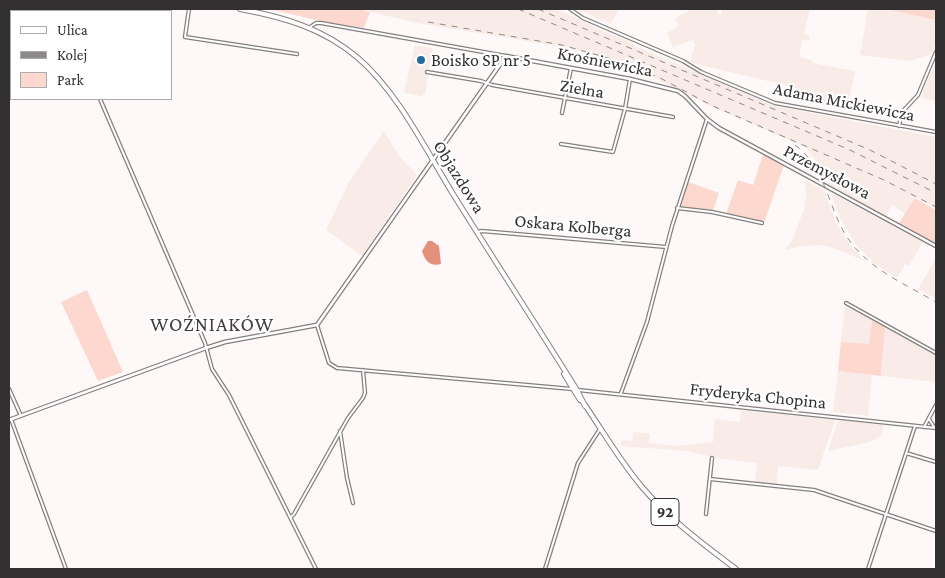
<!DOCTYPE html>
<html>
<head>
<meta charset="utf-8">
<style>
	body { margin:0 }
	#map { position:relative; width:945px; height:578px; overflow:hidden; background:#fef9f8; font-family:"Crimson Pro",serif }
	canvas { display:block }
	.frame { position:absolute; inset:0; border:10px solid #323030; pointer-events:none }
	.legend { position:absolute; left:10px; top:10px; width:162px; height:90px; box-sizing:border-box; background:#fff; border:1px solid #adacac; margin:0; padding:6px 9px; list-style:none; font-size:15px; color:#323030 }
	.legend li { display:flex; align-items:center; gap:10px; height:25px }
	.legend b { width:25px; border:1px solid #adacac }
</style>
</head>
<body>
<div id="map">
<canvas width="945" height="578"></canvas>
<div class="frame"></div>
<ul class="legend">
<li><b style="height:6px;background:#fff"></b>Ulica</li>
<li><b style="height:6px;background:#8d8a89"></b>Kolej</li>
<li><b style="height:14px;background:#fdd8ce"></b>Park</li>
</ul>
</div>
<script>
const g = document.querySelector('canvas').getContext('2d');
g.lineJoin = 'round';
function fillPath(path, color) { g.fillStyle = color; g.fill(path, 'evenodd'); }
function stroke(path, color, width, dash) { g.strokeStyle = color; g.lineWidth = width; g.lineCap = dash ? 'butt' : 'round'; g.setLineDash(dash || []); g.stroke(path); }
function write(font, color, halo, rows, align = 'center') {
  g.font = font + ' "Crimson Pro",serif'; g.lineWidth = 4.5; g.setLineDash([]); g.textBaseline = 'middle'; g.strokeStyle = halo; g.fillStyle = color; for (const [text, x, y, turn = 0] of rows) {
    g.save(); g.translate(x, y); g.rotate((+turn || 0) * Math.PI / 180); g.textAlign = isNaN(turn) ? turn : align; if (halo) g.strokeText(text, 0, 0); g.fillText(text, 0, 0); g.restore();
  }
}
const built = new Path2D(`
	M358 9H555L575 17 600 30 627 40 635 46 775 106 936 137V208L913 196 912 198 914 199 906 214 892 205 885 216 828 184 818 163 805 147 708 105 645 73 616 62 579 51 551 45 417 23Z
	M577 9H619L611 24Z
	M692 9H716L720 16 723 9H810L804 34 810 36 809 41 802 40 799 57 812 60V63L855 71 849 100 832 97 830 106 786 99 789 87 785 85 704 66 690 62 695 45 693 40 673 47 667 33 679 26 675 18Z
	M868 9H885L936 20V42L931 54 911 61 860 55Z
	M415 45 433 48 425 94 422 95V97L404 92Z
	M936 64V101L921 98 926 83Z
	M384 131 399 156 417 175 362 256 326 230 349 182Z
	M805 180 824 190 836 223 849 243 865 261 831 247 819 245 803 246 785 250 793 238 804 209 806 197Z
	M830 192 923 242 909 266 905 264 897 278 875 264 856 245 841 220Z
	M936 258V299L918 289Z
	M845 304 872 320 869 345 841 342Z
	M885 327 936 355V377L934 382 881 376Z
	M838 371 872 375 868 416 833 412Z
	M741 410 835 420 818 470 778 466 777 485 755 482 757 463 715 458 687 451 621 446V440L632 441 633 432 650 434 649 443 678 446 713 442 715 419 740 422Z
	M838 420 883 425 882 435 870 442 828 451Z`);
const green = new Path2D(`
	M269 9H358L370 12 364 28 320 21Z
	M885 9H936V20Z
	M763 154 784 165 764 223 726 214 738 180 753 185Z
	M688 182 719 193 713 211 680 208Z
	M915 198 936 210 935 243 899 223Z
	M87 290 123 372 98 381 61 302Z
	M872 320 885 327 881 376 838 371 841 342 869 344Z`);
const water = new Path2D(`
	M428 241H432L439 246 441 264C430 267 425 261 422 251Z`);
const minor = new Path2D(`
	M61 9 62 11
	M189 9 185 37 297 54
	M570 9 583 18 683 61 701 72 775 103 936 132
	M310 27 316 23H321L506 56
	M427 72 481 81 492 85 673 117
	M100 99 205 343 212 369 229 395 316 569
	M562 113 571 68
	M899 126 902 112 918 95 936 52
	M561 144 613 152 625 109 630 79
	M677 208 712 212 762 223
	M477 232 482 231 666 247
	M846 303 936 353
	M317 325 329 363 337 368 572 389
	M9 389 21 416
	M578 390 936 428
	M621 393 647 322 672 226 707 119
	M11 419 66 569
	M929 419 934 427
	M924 427 936 405
	M340 431 347 478 353 503
	M906 453 936 462
	M710 479 814 490 936 531
	M706 514 712 458
	M291 517 294 514 348 418 363 398 365 393 363 370
	M545 569 578 463 600 429
	M868 569 915 426`);
const tertiary = new Path2D(`
	M9 420 206 348 225 342 317 325 506 56 630 79 678 91 685 96 707 119 719 128 936 246`);
const primary = new Path2D(`
	M240 9C283 17 323 28 358 58 397 91 426 150 453 194 494 260 536 324 577 390L585 406
	M564 374 580 400
	M585 405C604 433 620 461 642 487 669 519 703 544 736 569`);
const rail = new Path2D(`
	M518 9 850 150 936 193
	M538 9 870 150 936 184
	M428 22 562 45 622 62 662 79 713 106 884 180 936 207
	M795 145C825 167 827 203 845 234 866 268 903 283 936 302`);
const markers = [
	[421,60,5,"#236a9e"]
];
const shields = [
	[665,512,28]
];
const shieldNames = [
	["92",665,512]
];
const poiNames = [
	["Boisko SP nr 5",431,60]
];
const streetNames = [
	["Krośniewicka",605,62,11],
	["Zielna",582,89,10],
	["Adama Mickiewicza",844,102,11],
	["Przemysłowa",827,172,28],
	["Objazdowa",459,177,58],
	["Oskara Kolberga",573,226,5],
	["Fryderyka Chopina",758,396,6]
];
const quarterNames = [
	["WOŹNIAKÓW",212,325]
];
fillPath(built, '#f9ebe8');
fillPath(green, '#fdd8ce');
fillPath(water, '#e3917c');
stroke(minor, '#84807f', 4.5);
stroke(tertiary, '#84807f', 5);
stroke(primary, '#84807f', 6);
stroke(minor, '#fff', 2);
stroke(tertiary, '#fff', 2.5);
stroke(primary, '#fff', 4);
stroke(rail, '#8d8a89', 1, [6, 6]);
for (const [x, y, r, color] of markers) { const dot = new Path2D(); dot.arc(x, y, r, 0, 2 * Math.PI); g.fillStyle = color; g.fill(dot); stroke(dot, '#fff', 2); }
for (const [x, y, w] of shields) { const box = new Path2D(); box.roundRect(x - w / 2, y - 13.5, w, 27, 4); g.fillStyle = '#fff'; g.fill(box); stroke(box, '#323030', 1); }
write('bold 16px', '#323030', null, shieldNames);
write('18px', '#323030', '#fff', poiNames, 'left');
write('18px', '#323030', '#fff', streetNames);
g.letterSpacing = '1px';
write('20px', '#433f3e', '#fff', quarterNames);
g.letterSpacing = '0px';
</script>
</body>
</html>
